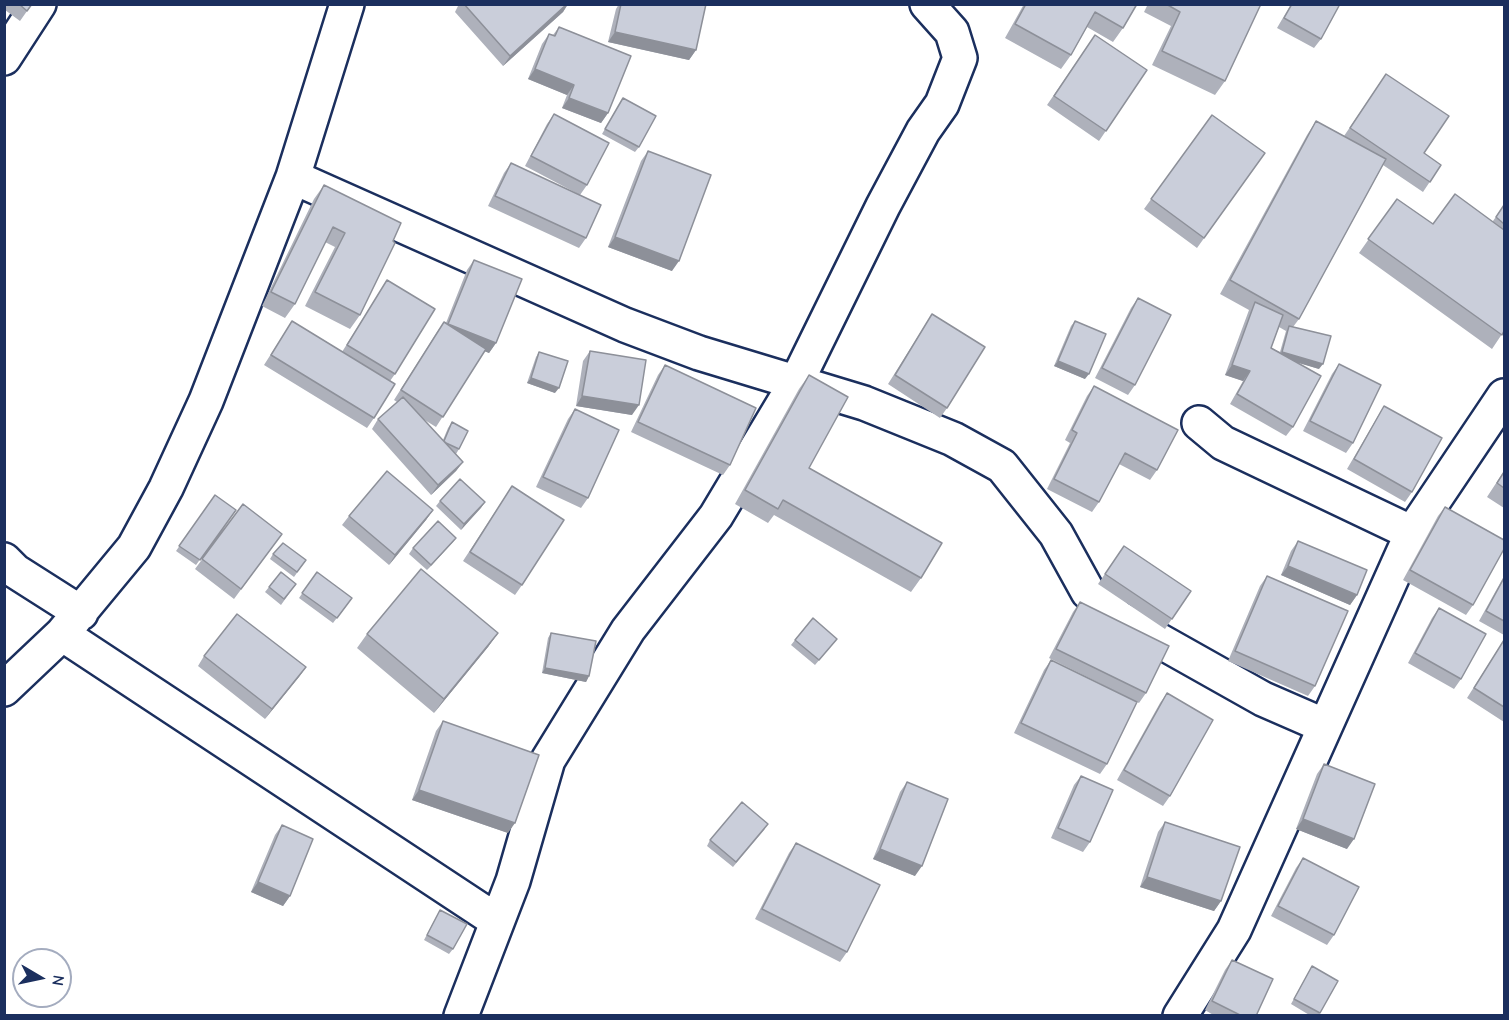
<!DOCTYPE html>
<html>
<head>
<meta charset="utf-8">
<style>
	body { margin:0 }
	#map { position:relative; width:1509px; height:1020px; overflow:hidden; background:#fff; font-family:"Comic Neue",sans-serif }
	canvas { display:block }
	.frame { position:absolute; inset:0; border:6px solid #1b2f5e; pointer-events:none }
	.north { position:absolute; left:12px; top:948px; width:60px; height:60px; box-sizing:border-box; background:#fff; border:2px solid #a4acbf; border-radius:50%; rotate:99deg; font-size:16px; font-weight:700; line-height:24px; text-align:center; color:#1b2f5e }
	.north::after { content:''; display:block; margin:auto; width:21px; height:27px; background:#1b2f5e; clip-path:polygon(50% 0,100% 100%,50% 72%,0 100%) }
</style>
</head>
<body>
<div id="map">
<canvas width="1509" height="1020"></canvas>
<div class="frame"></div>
<div class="north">N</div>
</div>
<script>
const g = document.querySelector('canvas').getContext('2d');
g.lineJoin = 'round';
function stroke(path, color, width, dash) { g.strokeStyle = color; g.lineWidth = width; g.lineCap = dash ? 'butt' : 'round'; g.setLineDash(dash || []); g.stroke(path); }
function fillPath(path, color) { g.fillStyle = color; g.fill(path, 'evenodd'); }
const minor = new Path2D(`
	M4 58 39 4
	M293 177 625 325 699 353 864 403 953 439 1002 466 1056 534 1088 592 1119 618 1263 699 1325 726
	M1199 423 1223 443 1412 533
	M4 560 15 571 81 613
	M62 634 497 921
	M4 689 62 634 134 547 166 488 206 401 293 177 347 4
	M461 1016 513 881 548 760 628 630 716 516 797 381 883 206 923 131 942 104 960 58 952 32 927 4
	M1180 1016 1234 930 1412 533 1504 396`);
const wall = new Path2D(`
	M4 4H32L20 21 5 10 4 11Z
	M459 4H568L563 12 503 66 455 12Z
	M619 4H706L696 50 689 60 608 42 616 9Z
	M1024 4H1137L1123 28 1113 42 1087 27 1071 55 1061 69 1005 38Z
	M1148 4H1261L1225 81 1215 95 1152 65 1171 26 1144 12Z
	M1291 4H1340L1321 39 1314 48 1277 28Z
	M559 27 608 113 601 123 562 108 567 95 528 79 542 44 549 34 553 35Z
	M1095 35 1147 70 1099 141 1047 105Z
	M1386 74 1424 153 1441 165 1423 192 1383 165 1299 319 1293 327 1319 369 1297 362 1293 427 1286 436 1230 404 1243 381 1225 375 1249 310 1220 294 1307 135 1316 121 1344 136ZM1279 327 1286 331 1280 352 1271 348Z
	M623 98 639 147 635 152 602 134Z
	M554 114 587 185 580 195 525 166 547 124Z
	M1212 115 1265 153 1197 248 1144 209Z
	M648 151 672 271 608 247 641 161Z
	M511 163 586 238 579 248 488 206 504 173Z
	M324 185 401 223 360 315 350 329 305 306 335 247 325 242 295 304 285 318 262 306 314 199Z
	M1397 199 1433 224 1493 221 1504 205V331L1492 349 1359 253Z
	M474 260 496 343 489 353 485 351 436 427 423 419 443 440 448 428 452 422 459 449 456 454 463 462 456 471 431 495 372 429 378 419 397 402 394 400 437 332 444 322 446 323 467 270Z
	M387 280 395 374 390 381 374 418 367 428 264 365 292 321 342 352Z
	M1138 298 1135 385 1128 395 1095 378 1131 308Z
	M932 314 947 408 940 418 888 384Z
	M1075 321 1085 379 1054 366 1071 326Z
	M590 351 632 415 576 406 583 361Z
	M539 352 555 393 527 383 536 357Z
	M1339 364 1353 443 1346 453 1303 431 1332 374Z
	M665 365 730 465 723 475 631 432 658 375Z
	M809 375V468L921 578 911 592 774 515 768 523 735 504 799 389Z
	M1094 386 1157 470 1150 480 1119 464 1099 502 1092 512 1047 489 1070 443 1065 440 1087 396Z
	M1384 406 1412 492 1405 502 1347 469 1378 416Z
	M575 409 588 498 581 508 536 487 568 419Z
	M1504 471V508L1487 497Z
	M512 486 522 585 515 595 463 561Z
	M215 495 236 510 196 565 176 551Z
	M440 501 485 502 461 530 436 506Z
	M243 504 282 534 234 599 195 569Z
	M1445 507 1473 605 1466 615 1403 580 1438 516Z
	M433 510 426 520 389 565 342 525 349 516Z
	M456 538 452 543 427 570 409 554 413 548Z
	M1298 541 1357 595 1350 605 1281 575 1291 551Z
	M1124 546 1191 591 1165 629 1098 584Z
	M273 554 306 560 294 577 270 559Z
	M281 572 296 584 281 605 265 592Z
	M317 572 352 598 333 623 299 598Z
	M1267 576 1315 686 1308 696 1228 661 1260 586Z
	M1504 576V635L1479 621Z
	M1080 602 1146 693 1139 703 1049 658 1073 612Z
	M1439 608 1461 679 1454 689 1408 663 1432 618Z
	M498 633 488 647 434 713 357 648 367 634Z
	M551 633 589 676 586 682 542 673 548 638Z
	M837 639 815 665 791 645 795 640Z
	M1504 640V722L1467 698Z
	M204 656 306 667 265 719 198 666Z
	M1051 660 1107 764 1100 774 1014 733 1044 670Z
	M1167 693 1170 796 1163 806 1117 780 1160 703Z
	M443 721 508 833 412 800 436 731Z
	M1324 764 1347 849 1296 829 1317 774Z
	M1081 776 1090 842 1083 852 1051 838 1074 785Z
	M907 782 915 876 873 859 900 792Z
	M1165 822 1221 901 1214 911 1140 887 1158 832Z
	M282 825 290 896 283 906 251 892 275 835Z
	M765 829 733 867 707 846 710 840Z
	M796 843 847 952 840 962 755 919 789 853Z
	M1303 858 1334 935 1327 945 1271 916 1296 868Z
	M440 910 453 949 449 954 424 940Z
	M1232 960 1256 1016H1215L1205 1010 1225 970Z
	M1312 966 1338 981 1318 1016H1311L1291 1004Z`);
const shadedWall = new Path2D(`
	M567 4H568L563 12 503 66 510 56Z
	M615 32 696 50 689 60 608 42Z
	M535 69 574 85 567 95 528 79Z
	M569 98 608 113 601 123 562 108Z
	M615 237 679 261 672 271 608 247Z
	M448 324 496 343 489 353 441 334Z
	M1282 352 1323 364 1319 369 1278 357Z
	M1058 361 1089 374 1085 379 1054 366Z
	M1232 365 1250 371 1243 381 1225 375Z
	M531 378 559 388 555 393 527 383Z
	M582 396 639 405 632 415 576 406Z
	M463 462 456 471 431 495 438 485Z
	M485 502 481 508 461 530 464 524Z
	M433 510 426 520 389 565 395 555Z
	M456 538 452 543 427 570 431 565Z
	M1288 566 1357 595 1350 605 1281 575Z
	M498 633 488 647 434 713 444 699Z
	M306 667 299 677 265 719 272 709Z
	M545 668 589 676 586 682 542 673Z
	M419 790 515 823 508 833 412 800Z
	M1303 819 1354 839 1347 849 1296 829Z
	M880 849 922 866 915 876 873 859Z
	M1147 877 1221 901 1214 911 1140 887Z
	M258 882 290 896 283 906 251 892Z`);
const building = new Path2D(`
	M19 4H32L27 11Z
	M464 4H567L510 56Z
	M621 4H706L696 50 615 32Z
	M1026 4H1137L1123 28 1095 12 1071 55 1015 24Z
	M1166 4H1261L1225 81 1162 51 1180 12Z
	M1292 4H1340L1321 39 1284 18Z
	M559 27 631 56 608 113 569 98 574 85 535 69 549 34 555 36Z
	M1095 35 1147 70 1106 131 1054 96Z
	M1386 74 1449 116 1424 153 1441 165 1430 182 1350 128Z
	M623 98 656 116 639 147 605 129Z
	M554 114 609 143 587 185 531 156Z
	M1212 115 1265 153 1204 238 1151 199Z
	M1316 121 1386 159 1299 319 1230 280Z
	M648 151 711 175 679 261 615 237Z
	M511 163 601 205 586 238 495 196Z
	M324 185 401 223 393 241 395 243 360 315 315 292 345 233 333 227 295 304 271 292Z
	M1455 194 1504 230V331L1502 335 1368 239 1397 199 1433 224Z
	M1504 205V224L1496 217Z
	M474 260 522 279 496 343 448 324Z
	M387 280 435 309 395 374 347 345Z
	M1138 298 1171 315 1135 385 1102 368Z
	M1255 302 1283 315 1271 348 1321 376 1293 427 1237 394 1250 371 1232 365Z
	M932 314 985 347 947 408 895 375Z
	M292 321 395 384 374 418 271 355Z
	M1075 321 1106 334 1089 374 1058 361Z
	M444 322 486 349 443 417 401 390Z
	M1289 326 1331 336 1323 364 1282 352Z
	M590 351 646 360 639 405 582 396Z
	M539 352 568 361 559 388 531 378Z
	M1339 364 1381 385 1353 443 1310 421Z
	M665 365 756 408 730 465 638 422Z
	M809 375 848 397 809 468 942 543 921 578 783 500 778 509 745 490Z
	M1094 386 1178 430 1157 470 1125 453 1099 502 1054 479 1077 433 1072 430Z
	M403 397 463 462 438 485 378 419Z
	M1384 406 1442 438 1412 492 1354 459Z
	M575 409 619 430 588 498 543 477Z
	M452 422 468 431 459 449 446 443 444 441Z
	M387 471 433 510 395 555 349 516Z
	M1504 472V488L1497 483Z
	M460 479 485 502 464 524 440 501Z
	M512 486 564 520 522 585 470 552Z
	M215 495 236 510 200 560 179 546Z
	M243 504 282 534 241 589 202 559Z
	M1445 507 1504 540V549L1473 605 1410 570Z
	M438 521 456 538 431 565 413 548Z
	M1298 541 1367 570 1357 595 1288 566Z
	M283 543 306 560 297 572 273 554Z
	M1124 546 1191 591 1172 619 1105 574Z
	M421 569 498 633 444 699 367 634Z
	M281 572 296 584 284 599 269 587Z
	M317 572 352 598 337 618 302 593Z
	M1267 576 1348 611 1315 686 1235 651Z
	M1504 578V621L1486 611Z
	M1080 602 1169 646 1146 693 1056 649Z
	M1439 608 1486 634 1461 679 1415 653Z
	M237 614 306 667 272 709 204 656Z
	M813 618 837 639 819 660 795 640Z
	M551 633 596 641 589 676 545 668Z
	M1504 640V707L1474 688Z
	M1051 660 1137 702 1107 764 1021 723Z
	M1167 693 1213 720 1170 796 1124 770Z
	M443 721 539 755 515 823 419 790Z
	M1324 764 1375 784 1354 839 1303 819Z
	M1081 776 1113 790 1090 842 1058 828Z
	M907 782 948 799 922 866 880 849Z
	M742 802 768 824 736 862 710 840Z
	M1165 822 1240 847 1221 901 1147 877Z
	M282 825 313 839 290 896 258 882Z
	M796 843 880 885 847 952 762 909Z
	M1303 858 1359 887 1334 935 1278 906Z
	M440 910 467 924 453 949 427 935Z
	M1232 960 1273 979 1256 1016H1242L1212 1001Z
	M1312 966 1338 981 1320 1013 1294 999Z`);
stroke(minor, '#1b2f5e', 38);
stroke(minor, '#fff', 33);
fillPath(wall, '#aeb1bb');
fillPath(shadedWall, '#8d9099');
fillPath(building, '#caceda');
stroke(building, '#8d9099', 1.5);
</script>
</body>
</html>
